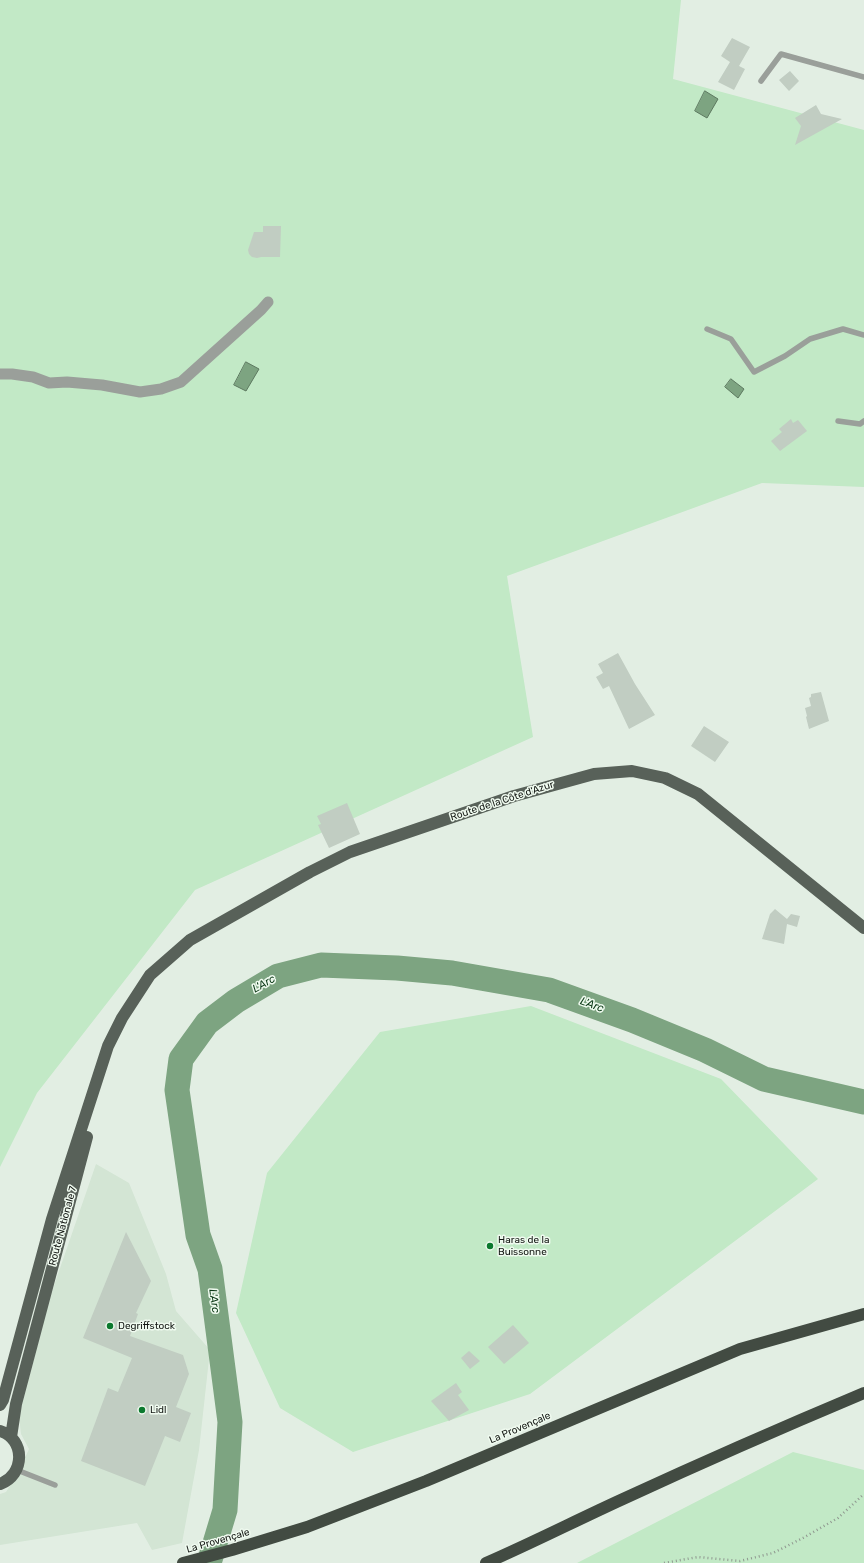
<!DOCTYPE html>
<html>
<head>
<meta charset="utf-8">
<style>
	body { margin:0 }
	canvas { display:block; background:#e2eee3 }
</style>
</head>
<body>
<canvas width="864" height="1563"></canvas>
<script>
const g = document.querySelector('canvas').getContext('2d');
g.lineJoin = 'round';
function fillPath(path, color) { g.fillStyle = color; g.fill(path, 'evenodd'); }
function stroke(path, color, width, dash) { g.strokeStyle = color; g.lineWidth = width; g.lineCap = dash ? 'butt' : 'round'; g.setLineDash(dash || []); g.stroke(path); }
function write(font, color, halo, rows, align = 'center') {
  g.font = font + ' Rubik,sans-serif'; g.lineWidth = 3; g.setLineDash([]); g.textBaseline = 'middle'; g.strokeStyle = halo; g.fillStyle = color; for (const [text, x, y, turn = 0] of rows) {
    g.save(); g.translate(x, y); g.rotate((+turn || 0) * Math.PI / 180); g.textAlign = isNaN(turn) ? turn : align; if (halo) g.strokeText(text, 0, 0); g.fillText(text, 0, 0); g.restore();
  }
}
const built = new Path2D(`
	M96 1164 129 1183 166 1274 176 1311 210 1350 199 1450 182 1543 152 1550 137 1523 0 1545V1494L6 1492 19 1471 29 1449 21 1434 19 1417 49 1300Z`);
const green = new Path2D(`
	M0 0H681L673 79 864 130V487L762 483 507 576 533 737 195 890 37 1093 0 1167Z
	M531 1006 721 1079 818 1179 530 1394 353 1452 280 1408 236 1313 267 1173 380 1032Z
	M793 1452 864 1470V1563H577Z`);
const water = new Path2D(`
	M705 91 718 99 707 118 695 111Z
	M246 362 259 369 246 391 234 385Z
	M731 379 744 389 738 398 725 387Z`);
const river = new Path2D(`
	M209 1563 225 1510 230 1422 210 1269 198 1235 177 1090 181 1059 207 1023 236 1001 278 976 321 965 397 968 452 973 549 990 632 1020 705 1050 764 1079 864 1102`);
const building = new Path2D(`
	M732 38 750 47 739 66 745 69 734 90 718 82 730 62 721 56Z
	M790 71 799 81 789 91 779 80Z
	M816 105 821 114 842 119 795 145 801 126 795 118Z
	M263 226H281L280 257H261L257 258 252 257 249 254 248 250 254 232H263Z
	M791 419 793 423 798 420 807 431 780 451 771 441 782 432 779 429Z
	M618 653 635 684 655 715 629 729 609 686 603 689 596 677 603 673 598 664Z
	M821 692 829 721 809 729 806 717 807 716 805 708 811 706 809 698 811 697V694Z
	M704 726 729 742 715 762 691 746Z
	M347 803 360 834 329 848 318 825 321 824 317 816Z
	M775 909 787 919 791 914 800 916 797 927 787 924 784 944 762 939 770 914Z
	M126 1232 151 1281 136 1313 138 1314 130 1336 183 1355 189 1374 176 1407 191 1413 180 1442 165 1436 145 1486 81 1461 108 1388 118 1392 132 1358 83 1338Z
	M513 1325 529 1343 504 1364 488 1347Z
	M469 1351 480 1361 470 1369 461 1358Z
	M456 1383 462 1392 458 1395 469 1410 449 1421 431 1401Z`);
const path = new Path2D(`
	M664 1563 698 1557 740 1561 773 1553 803 1538 838 1518 864 1494`);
const lane = new Path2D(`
	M761 81 781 54 864 77
	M707 329 731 339 754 372 785 356 810 339 843 329 864 335
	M838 421 860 424 864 421
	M17 1470 55 1485`);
const street = new Path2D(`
	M0 374H12L33 377 49 383 67 382 102 385 140 392 161 389 181 382 261 310 268 302`);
const primary = new Path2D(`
	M0 1405 3 1400 52 1219 108 1046 122 1018 150 975 190 940 310 872 350 852 514 796 594 774 632 771 665 778 698 794 864 928
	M0 1431C26 1439 25 1475 0 1484
	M11 1437 16 1404 87 1137`);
const highway = new Path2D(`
	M183 1563 232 1550 307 1527 426 1481 740 1349 864 1314
	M486 1563C532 1543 577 1520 623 1499 703 1462 783 1427 864 1393`);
const markers = [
	[490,1246,4,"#0b792e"],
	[110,1326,4,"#0b792e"],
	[142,1410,4,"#0b792e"]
];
const streetNames = [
	["Route de la Côte d'Azur",502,801,-18],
	["Route Nationale 7",63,1226,-75],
	["La Provençale",520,1428,-23],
	["La Provençale",218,1541,-16]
];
const poiNames = [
	["Haras de la",498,1240],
	["Buissonne",498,1252],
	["Degriffstock",118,1326],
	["Lidl",150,1410]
];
const waterNames = [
	["L'Arc",264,984,-29],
	["L'Arc",592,1005,20],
	["L'Arc",214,1301,82]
];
fillPath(built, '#d3e5d4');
fillPath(green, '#c2e9c6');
fillPath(water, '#7da481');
stroke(water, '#5d7960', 1);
stroke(river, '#7da481', 25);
fillPath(building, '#c1cdc2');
stroke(path, '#8f978f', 2.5, [1, 3]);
stroke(lane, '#9a9f9a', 5.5);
stroke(street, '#9a9f9a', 11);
stroke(primary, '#586159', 12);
stroke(highway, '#424b42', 12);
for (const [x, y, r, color] of markers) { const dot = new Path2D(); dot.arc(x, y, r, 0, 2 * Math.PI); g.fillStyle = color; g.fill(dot); stroke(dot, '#f0fbf0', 1.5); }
write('10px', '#121612', '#f0fbf0', streetNames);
write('10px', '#121612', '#f0fbf0', poiNames, 'left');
write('italic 11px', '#093714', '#f0fbf0', waterNames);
</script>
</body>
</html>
